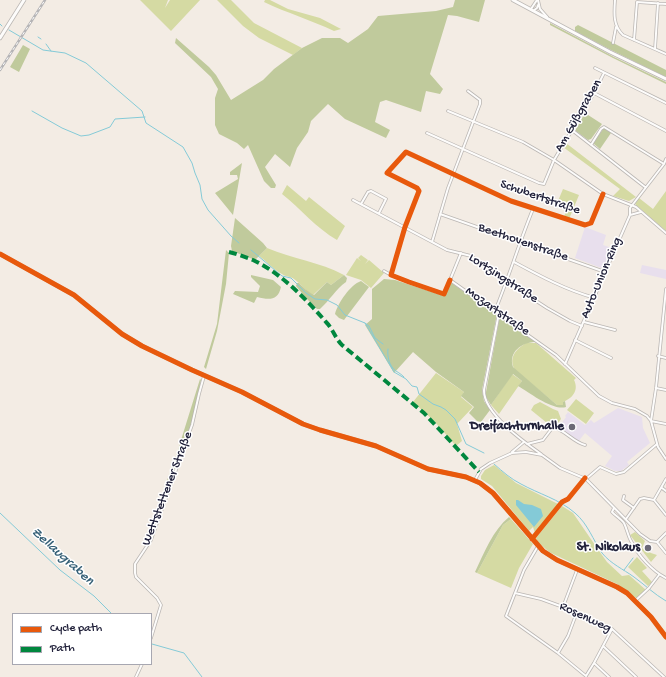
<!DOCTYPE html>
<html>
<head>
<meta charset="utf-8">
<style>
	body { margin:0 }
	#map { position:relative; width:666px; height:677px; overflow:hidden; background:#f3ece4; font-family:"Gochi Hand",sans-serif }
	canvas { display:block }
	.legend { position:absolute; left:12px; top:613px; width:140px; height:52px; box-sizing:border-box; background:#fff; border:1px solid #a7a7b1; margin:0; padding:5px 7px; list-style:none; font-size:12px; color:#22223b }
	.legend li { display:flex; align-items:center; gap:8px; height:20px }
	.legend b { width:20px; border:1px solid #a7a7b1 }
</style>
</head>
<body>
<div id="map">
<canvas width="666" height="677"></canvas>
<ul class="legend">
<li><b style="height:5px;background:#e8590c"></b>Cycle path</li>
<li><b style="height:5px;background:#00873e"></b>Path</li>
</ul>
</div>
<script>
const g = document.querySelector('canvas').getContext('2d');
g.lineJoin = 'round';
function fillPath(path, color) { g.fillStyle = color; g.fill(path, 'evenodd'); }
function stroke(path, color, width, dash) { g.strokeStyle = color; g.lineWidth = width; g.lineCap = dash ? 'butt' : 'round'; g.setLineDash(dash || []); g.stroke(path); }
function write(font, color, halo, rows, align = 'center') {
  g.font = font + ' "Gochi Hand",sans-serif'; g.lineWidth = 3; g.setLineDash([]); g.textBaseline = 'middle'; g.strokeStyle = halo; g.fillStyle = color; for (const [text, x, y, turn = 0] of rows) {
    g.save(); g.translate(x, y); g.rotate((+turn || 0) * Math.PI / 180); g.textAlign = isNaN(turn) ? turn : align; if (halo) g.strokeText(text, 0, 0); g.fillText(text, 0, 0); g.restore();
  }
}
const built = new Path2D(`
	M585 227 606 235 603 245 612 248 604 269 575 258Z
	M642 265 666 270V279L640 273Z
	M618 408 642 417 643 428 650 443 627 462 629 465 621 471H615L605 466 612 456 585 433 578 442 558 428 566 417 565 416 568 412 585 425 591 420 594 423Z`);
const green = new Path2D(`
	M140 0H168L165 8 170 0H200L171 31Z
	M217 0H231L254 23 302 48 293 55 259 38 243 26Z
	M265 0H270L288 9 320 18 341 29 334 31C311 20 287 13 264 2Z
	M566 143 636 197 629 201 613 196 620 189 563 147Z
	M287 185 306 201 309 197 345 226 337 240C316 228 301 209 282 194Z
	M563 189 579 195 569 219 564 217 568 205 558 201Z
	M666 191V231L636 205 635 203 639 198 653 209Z
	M267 248C293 259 320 262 344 275L331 285 327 282 313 295C306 291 301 284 294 279 290 276 286 277 282 274 274 270 266 261 259 256Z
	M361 255 368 260 365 264 369 260 384 273 371 288 361 280 346 275 357 258 361 261 358 258Z
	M526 343H536L576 378 574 380C579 390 573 398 563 402V405H557L515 370C508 358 516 349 526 343Z
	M436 373 464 392 461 397 473 407 457 424 462 441 456 446 434 421 413 402Z
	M512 374 522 381 499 414 491 405Z
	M576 399 594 413 586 424 567 410Z
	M540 402 553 409 558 411 561 419 558 423H547L531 410 534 405Z
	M494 465 516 483 560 505 535 533 533 527 529 531 492 486 481 479V476L485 470Z
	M562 506 573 513 597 548 607 562 622 576 629 575 646 590 636 598 617 584 549 552 537 541 536 538Z
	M511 519 533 544 519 568 511 588 477 573 503 525Z
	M635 532 645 541 642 548 651 553 657 555 651 562 630 535Z
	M637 557 647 568 642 571 652 582 648 586 628 567Z`);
const forest = new Path2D(`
	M455 0H485L479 22 457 16 448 15 430 74 443 89 440 94 426 91 421 112 386 100 380 102 375 122 390 130 386 138 345 119 328 104 311 121 308 132 297 148 290 167 275 154 265 167 276 185 275 188H271L264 181 248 145 244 149 237 143 219 134 215 125V98L218 89 211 77 175 43 176 38 209 67 216 75 231 100 263 80 274 69 302 48 322 38H340L348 43 368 29 378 16 436 11 453 7Z
	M550 23 614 57 666 82V84L613 58 550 25Z
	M578 25 666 70V77L611 50 575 31V27Z
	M23 45 30 49 19 72 10 67Z
	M585 113 602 124 591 139 588 140 576 131V129Z
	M603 129H606L611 133 600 149 594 144V142Z
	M242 163 233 215 215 193 238 179 237 175H230V172Z
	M235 218 263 243 267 248 255 260 232 251 231 246Z
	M226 250 229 253 226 284 217 331 206 369 204 367 217 324Z
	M251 275 273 280 281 287C278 301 269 300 257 297L254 303 233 294 235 291 258 292 260 286 251 277Z
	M344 275 347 278 346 282C336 289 329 301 320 309H317L306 298 296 286 297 283H299C301 286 310 293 314 295L327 282 331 285Z
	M384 279 395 280 444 296 450 282 497 314 482 390 484 401 490 410 481 422 477 421 469 413 474 407 461 396 464 392 436 372 413 352 394 373 365 325 372 319V289Z
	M361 281 369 287 344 320 339 318 335 314C338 303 350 285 361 281Z
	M500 315 536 342C522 342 508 352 513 367L557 405H563V402L565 401 566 407C553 411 530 393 518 386L522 381 513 374 491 405 486 397V392Z
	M200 379 201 380 193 421 148 543 145 541 177 453Z
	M509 517 511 519 503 525 477 573 475 572C484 553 493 530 509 517Z`);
const water = new Path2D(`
	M516 500H518L524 504 532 505 541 509 543 516 534 527 516 505Z`);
const stream = new Path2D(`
	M0 24 2 26
	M9 30 43 50 65 53 86 63 142 111 146 123 183 147 192 163 195 173 200 185 202 199 208 210 231 236 239 243
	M38 37 41 39
	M46 44 51 51
	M32 111 62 128 81 136 89 135 110 127 115 119 145 117
	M251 250 282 276 291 278 306 293 315 299 327 300 337 305 345 315 365 323 394 372 406 379 412 386 417 387 419 394 433 404 441 407 446 410 455 419 466 444 484 453
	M365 323 369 326 375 338 383 344
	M388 349C387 356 389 366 396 371 399 373 401 374 404 377
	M494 464C503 472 511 479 521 484 539 494 559 499 575 513 588 524 593 540 602 553 611 564 623 569 634 577 645 585 654 594 666 601
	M0 513 60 570 94 596 112 614
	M624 570 633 558
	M152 644 184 653 202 677`);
const street = new Path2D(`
	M538 0 540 9 547 17
	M615 0C614 13 613 26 623 35L666 54
	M531 9 537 0
	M533 11 537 8 538 5
	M634 40 637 2 666 4
	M613 43 616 27
	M655 49 658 3
	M595 68 666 103
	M594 93 666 131
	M448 111 523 142 554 160 603 194 636 207 666 233
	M572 130 645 187
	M427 133 539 183 544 184 554 160 594 93 604 73
	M591 145 601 129 604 127 664 164
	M353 200 447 250 471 256 507 282 547 308 570 321 582 326
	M361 204 368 192 371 191 386 199 379 213
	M440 214 605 272
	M630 215 641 212
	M432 242 448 188 480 104V100L468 91
	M461 253 450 280 556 355 599 396 612 403 635 409 647 416 651 421 658 447 666 459
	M514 262C540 276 566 290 595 298
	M384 271 391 275
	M450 280 444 294 409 282 391 275 405 227 419 191 417 188 387 173 406 152 511 201 585 225 591 223 603 194
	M495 311C509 277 519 243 533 209
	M499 313 484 390C483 413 524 442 541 454
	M584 322 615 330
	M575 340 611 358
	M658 356 666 358
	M565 364 630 215V208L664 164 666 159
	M656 388 666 390
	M651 421 656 388 666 289
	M651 421 666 424
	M527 444 543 440 553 427C565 430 573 442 585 445
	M512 452 524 442
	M586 479 600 467 616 474 624 472 657 444
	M475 480 481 469 490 463 512 453 526 452 542 455 560 468 586 479 640 534 650 541 657 542 666 553
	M662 488 666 491
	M624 496 623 500 634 508
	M654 500 666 479
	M654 500 666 515
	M614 508 612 512C616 516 621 519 624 523 627 529 628 536 631 541 638 555 652 571 666 578
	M626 519 640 499 644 498 654 500
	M657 542 666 533
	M538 546 524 570 506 616 558 653 586 676 594 663 612 629
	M515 593 541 599 563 607 612 629 664 677
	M635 601 649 588 659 575
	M563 607 577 570
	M151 638 161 605 157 598 136 577 135 573V564L151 540 192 425 199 394 204 376
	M603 646 636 677
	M558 653 568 636 577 612
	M594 663 609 677
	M136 677 142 664`);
const secondary = new Path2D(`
	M513 0 610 52 666 79
	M0 38 24 0
	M0 254 74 295 122 334 142 346 192 370 242 392 303 424 320 430 376 446 428 469 466 477 480 483 493 493 543 551 557 560 617 587 627 593 651 617 666 637`);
const rail = new Path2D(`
	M0 70 45 0`);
const quiet = new Path2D(`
	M229 252C237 254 245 257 253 260 281 273 306 299 326 322 333 329 335 338 342 345L424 413 479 472`);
const cycleway = new Path2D(`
	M0 254 74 295 122 334 142 346 192 370 242 392 303 424 320 430 376 446 428 469 466 477 480 483 493 493 543 551 557 560 617 587 627 593 651 617 666 637
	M450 280 444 294 409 282 391 275 405 227 419 191 417 188 387 173 406 152 511 201 585 225 591 223 603 194
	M532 539 562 502 568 499 585 478`);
const markers = [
	[572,427,4,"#6b6976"],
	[648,548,4,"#6b6976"]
];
const streetNames = [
	["Am Güßgraben",579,116,-60],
	["Schubertstraße",540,198,19],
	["Beethovenstraße",523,243,19],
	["Auto-Union-Ring",602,278,-67],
	["Lortzingstraße",503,279,33],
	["Mozartstraße",497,312,35],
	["Wettstettener Straße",168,489,-69],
	["Rosenweg",585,618,25]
];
const poiNames = [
	["Dreifachturnhalle",564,427],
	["St. Nikolaus",640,548]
];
const waterNames = [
	["Zellaugraben",62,557,42]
];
fillPath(built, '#e8dfed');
fillPath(green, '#d5daa3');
fillPath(forest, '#c0ca9c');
fillPath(water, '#84cad7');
stroke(stream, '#84cad7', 1);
stroke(street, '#bab6b3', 3.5);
stroke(secondary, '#bab6b3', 4.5);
stroke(street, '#fdfcfb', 2);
stroke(secondary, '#fdfcfb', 3);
stroke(rail, '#b5b4b6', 2.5);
stroke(rail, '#fff', 1, [3]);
stroke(quiet, '#00873e', 4, [8, 4]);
stroke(cycleway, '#e8590c', 5);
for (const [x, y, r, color] of markers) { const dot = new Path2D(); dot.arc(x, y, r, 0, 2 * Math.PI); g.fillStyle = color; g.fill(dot); stroke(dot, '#fff', 1.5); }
write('13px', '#22223b', '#fff', streetNames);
write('bold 13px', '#22223b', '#fff', poiNames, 'right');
write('italic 14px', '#366077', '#fff', waterNames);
</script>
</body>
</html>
